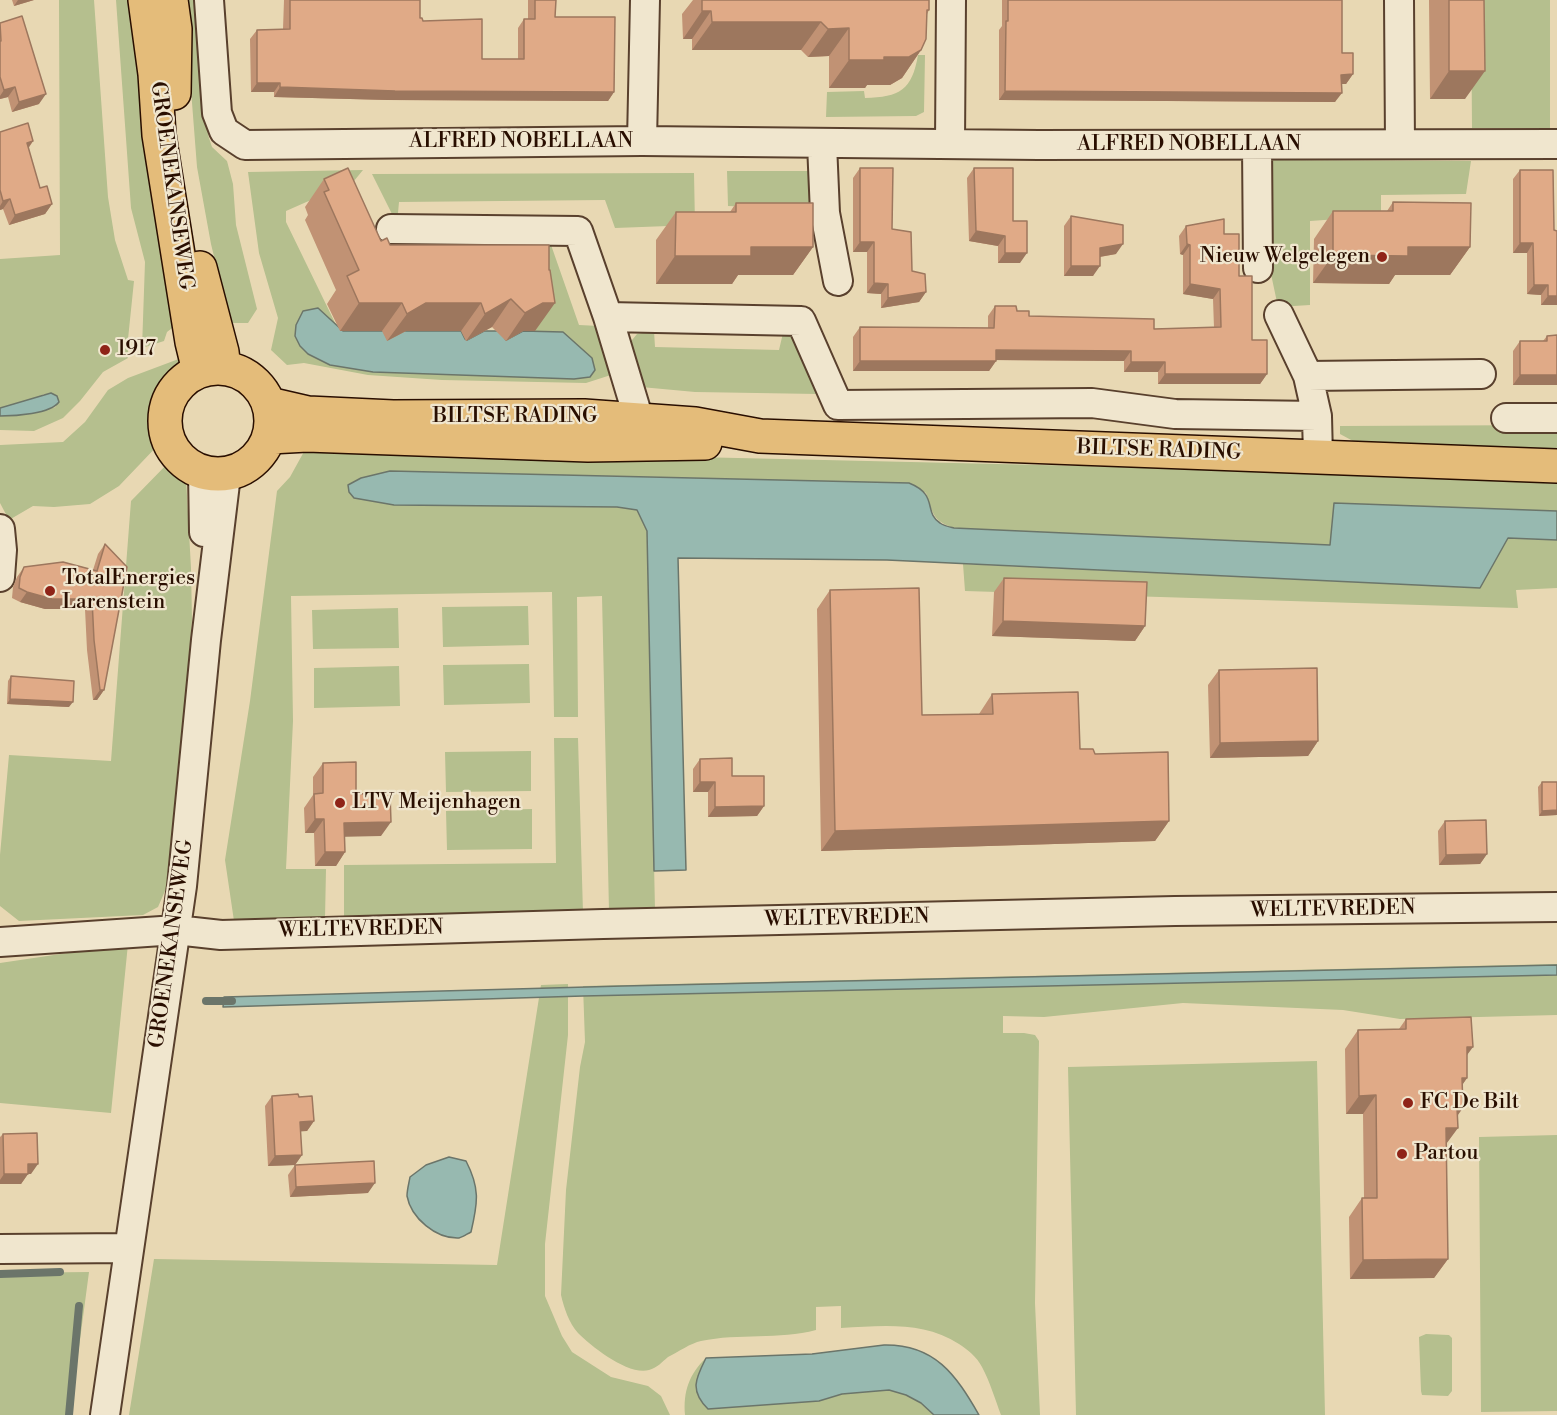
<!DOCTYPE html>
<html>
<head>
<meta charset="utf-8">
<style>
	body { margin:0 }
	canvas { display:block; background:#e8d8b3 }
</style>
</head>
<body>
<canvas width="1557" height="1415"></canvas>
<script>
const g = document.querySelector('canvas').getContext('2d');
g.lineJoin = 'round';
function fillPath(path, color) { g.fillStyle = color; g.fill(path, 'evenodd'); }
function stroke(path, color, width, dash) { g.strokeStyle = color; g.lineWidth = width; g.lineCap = dash ? 'butt' : 'round'; g.setLineDash(dash || []); g.stroke(path); }
function write(font, color, halo, rows, align = 'center') {
  g.font = font + ' "Libre Bodoni",serif'; g.lineWidth = 4.5; g.setLineDash([]); g.textBaseline = 'middle'; g.strokeStyle = halo; g.fillStyle = color; for (const [text, x, y, turn = 0] of rows) {
    g.save(); g.translate(x, y); g.rotate((+turn || 0) * Math.PI / 180); g.textAlign = isNaN(turn) ? turn : align; if (halo) g.strokeText(text, 0, 0); g.fillText(text, 0, 0); g.restore();
  }
}
const green = new Path2D(`
	M59 0H94L108 197 115 240 128 280 134 281 128 339V358L103 372 80 401 63 418 34 431 0 430V416L27 414 56 407 44 394 35 399 0 408V259L60 255Z
	M116 0H129L180 322 167 332 164 341 142 348 145 262 131 208Z
	M184 0H198L208 135 212 147 227 161 233 184 236 225 257 309 248 323H233L226 306 211 244 197 167Z
	M1471 0H1550V128H1472Z
	M918 55H925L924 112 916 116 826 117 827 92 864 91 865 98C900 97 912 90 918 55Z
	M1264 160 1471 161 1466 194 1381 195V216L1310 221V305L1278 307 1268 260Z
	M363 170 354 181 286 211V222L338 329 295 336 592 358 563 332 535 331 532 241 550 242 579 325 599 326 614 374 586 383 442 380 368 375 304 363 287 365 271 350 278 318 259 253 248 172Z
	M727 171H816L815 201 801 209 728 206Z
	M694 173 695 225 615 228 605 200 399 202 397 224 372 174Z
	M654 331 655 347 779 350 783 333 800 337 818 394 695 392 641 387 628 345 637 334Z
	M184 357 177 374 165 386 155 414 161 442 119 486 90 504 54 507 33 506 9 520 0 503V445L63 442 85 422 108 390 128 378Z
	M1557 425V452L1420 447 1353 441 1340 434V426Z
	M306 448 1429 474 1557 479V511L1334 503 1330 545 954 528C933 521 933 514 926 493L909 483 390 471 361 478 354 498 617 507 637 510 647 531 655 910 609 911 602 596 577 597 578 717H554L552 592 291 596 293 721 286 869H326L325 919 234 921 225 860 250 701 277 491 290 477Z
	M173 458 186 478 191 568 192 620 176 818 168 884 158 907 143 915 19 921 0 906V855L9 755 111 761 131 501Z
	M1508 538 1557 540V588L1516 590 1518 608 965 591 963 564 1479 588Z
	M528 606 529 645 443 647 442 607Z
	M398 608 399 648 313 649 312 610Z
	M529 664 530 703 444 705 443 665Z
	M399 666 400 706 314 708V668Z
	M554 738H578L583 913 344 919V865L556 863Z
	M531 751V791L446 792 445 752Z
	M532 809V849L447 850 446 811Z
	M128 944 111 1113 0 1103V963Z
	M1557 964V1015L1400 1019 1343 1010 1183 1003 1044 1017 1003 1016V1033H1024L1035 1035 1039 1041 1035 1303 1040 1415H1001C995 1399 990 1382 982 1367 977 1357 968 1350 959 1344 923 1321 882 1326 841 1328V1306L816 1307V1330C779 1340 739 1333 701 1341 691 1343 678 1352 668 1357 662 1362 657 1368 649 1370 629 1376 592 1347 578 1333 569 1323 564 1308 561 1295L566 1190 580 1067 585 1042 583 986Z
	M568 984V1035L545 1244V1296L562 1336 572 1352 611 1377 648 1386 661 1396 670 1415H129L154 1259 497 1265 541 985Z
	M1317 1061 1325 1415H1076L1068 1067Z
	M1557 1135V1411L1481 1412 1479 1137Z
	M89 1272 70 1415H0V1273Z
	M1426 1334 1449 1335 1452 1338V1391L1448 1396 1422 1395 1421 1391 1419 1337Z
	M706 1358V1360L819 1401 842 1394 889 1390 906 1395 921 1403 934 1415H685C683 1392 689 1374 706 1358Z`);
const water = new Path2D(`
	M318 308 343 331H461L465 339 467 340 484 331H500L506 340 523 331 563 332 592 358 595 370 590 377 574 379 373 372 330 365 308 354 300 346 295 336 296 325 303 311Z
	M51 393 57 396 59 402C50 414 15 416 0 416V408Z
	M390 471 909 483C939 495 923 512 940 523 944 526 950 527 954 528L1330 545 1334 503 1557 511V540L1508 538 1480 588 887 560 678 558 686 870 654 871 647 531 637 510 617 507 394 505 354 498 349 492 348 485 361 478Z
	M1557 965V975L583 996 223 1007 224 997 623 986Z
	M449 1157 466 1161C480 1188 478 1202 471 1232 467 1234 463 1237 459 1238 436 1239 411 1218 407 1196 407 1190 409 1183 410 1177L426 1165Z
	M884 1345C935 1344 956 1375 979 1415H934L921 1403 906 1395 889 1390 842 1394 819 1401 708 1409C689 1390 696 1378 706 1358L812 1354Z`);
const stream = new Path2D(`
	M206 1001H232
	M0 1274 60 1272
	M69 1415 79 1306`);
const minor = new Path2D(`
	M209 0 217 113 224 131 245 145 642 141 1039 145 1557 144
	M1399 0 1400 144
	M642 141 645 0
	M822 144 825 213 838 281
	M950 144 951 0
	M1257 145 1258 268
	M391 229 578 231 608 317
	M1279 315 1308 376 1317 416 1318 457
	M1308 376 1481 374
	M1506 418H1557
	M642 440 639 420 608 317 801 321 838 405 1092 403 1175 414 1317 416
	M203 473 204 532
	M0 529 2 550 0 577
	M0 942 176 930 221 935 603 924 1175 911 1557 907
	M0 1249 129 1248
	M105 1415 182 886 206 640 226 475`);
const major = new Path2D(`
	M145 0 155 74 159 135 192 342 199 371
	M171 0 175 29 174 93
	M200 268 222 352 224 368
	M165 421a53 53 0 1 1 106 0a53 53 0 1 1-106 0Z
	M269 404 308 413 393 417 584 416 695 424 760 436 1557 466
	M270 437 307 435 588 445 705 443`);
const wall = new Path2D(`
	M12 0H34L14 6Z
	M284 0H420V18L423 21 482 59H518V28L524 19H528V0H556L555 17 614 92 608 101 388 100 274 97V92H251L250 39 257 30 283 29Z
	M693 0H929V10L927 14 921 50 902 78 890 85H867L865 88H829V56L808 57 801 50H692V39H683L682 14Z
	M1002 0H1342V53L1353 74 1346 84H1342L1335 102 999 100V30L1002 26Z
	M1429 0H1484L1465 99H1430Z
	M0 23 39 104 12 112 8 97 0 99Z
	M0 132 33 141 28 149 40 188 52 204 45 214 9 225 3 209 0 210Z
	M860 168 892 229 912 271 926 292 919 302 881 308V294L867 293V252H853V178Z
	M974 168 1013 221 1020 263H998V246L969 241 967 178Z
	M1520 170 1554 230 1557 231V305H1541V295L1527 294V253H1513V179Z
	M324 179 381 241 390 245H549L535 331H523L506 341 492 327 466 341 461 331H406L387 341 382 331H340L327 304 336 290 305 220 308 215 305 207Z
	M1393 202 1470 247 1450 275H1395L1389 284 1313 283 1314 239 1333 211H1387Z
	M736 203 813 247 793 275H738L732 284H656V240L676 212H730Z
	M1071 216 1116 254 1100 257 1093 276H1064V226Z
	M1186 226 1224 234 1239 276 1252 340 1267 374 1260 384H1158V372H1124V361L996 360V361L989 371H853V337L860 327 988 328V316L995 306 1017 311 1029 316 1154 329 1214 328 1213 299 1183 294V255L1180 254 1179 236Z
	M1557 335V385H1513V351L1520 341H1543L1547 336Z
	M105 544 104 690 97 700H93L87 650 85 609H45L20 602 12 598 13 587 17 577 24 567 93 570 98 554Z
	M1004 578 1145 626 1135 641 992 636 994 592Z
	M830 590 922 715 979 714 992 694 1080 749 1095 754 1169 821 1155 841 821 851 817 609Z
	M1219 670 1318 741 1308 756 1210 758 1208 685Z
	M11 676 69 707 7 704 8 681Z
	M700 759 732 776 764 806 757 816 708 817V792H693V769Z
	M323 763 356 794 381 836H345V852L336 866H315L314 833H305L304 808 313 795V777Z
	M1542 782H1557V815L1539 816 1538 787Z
	M1445 821 1487 854 1480 864 1439 865 1438 831Z
	M1406 1019 1467 1055V1078L1462 1085 1458 1116 1446 1144 1448 1259 1434 1278 1350 1279 1349 1217 1362 1198H1364L1363 1114H1346L1345 1049 1358 1030 1399 1029Z
	M272 1096 299 1097 314 1121 307 1131H300L302 1155 295 1165 268 1166 265 1106Z
	M3 1134 31 1174H28L21 1184H0V1137Z
	M295 1165 368 1193 290 1197 288 1175Z`);
const shadedWall = new Path2D(`
	M18 0H34L14 6Z
	M702 11H711L692 39H683Z
	M712 22H821L801 50H692Z
	M849 28 829 56 808 57 828 29Z
	M921 50 902 78 890 85H867L865 88H829L849 60 884 57Z
	M1449 71H1485L1465 99H1430Z
	M1353 74 1346 84H1335L1341 75Z
	M257 83H280L274 92H251Z
	M15 87 8 97 0 99V96L4 90Z
	M280 87 614 92 608 101 388 100 274 97Z
	M1005 91 1342 93 1335 102 999 100Z
	M46 94 39 104 12 112 19 102Z
	M33 141 26 151 27 143Z
	M10 199 3 209 0 210V206L3 201Z
	M52 204 45 214 9 225 15 215Z
	M976 231 1005 236 998 246 969 241Z
	M860 242H874L867 252H853Z
	M1520 243H1533L1527 253H1513Z
	M1123 244 1116 254 1093 258 1100 248Z
	M1187 244 1190 245 1183 255 1180 254Z
	M751 247H813L793 275H738L732 284H656L675 256Z
	M1408 247H1470L1450 275H1395L1389 284 1313 283 1333 255Z
	M1005 253H1027L1020 263H998Z
	M1071 266H1100L1093 276H1064Z
	M874 283 888 284 881 294 867 293Z
	M1190 284 1220 289 1213 299 1183 294Z
	M1534 285H1548L1541 295 1527 294Z
	M926 292 919 302 881 308 888 298Z
	M1548 296H1557V305H1541Z
	M511 299 492 327 466 341 485 314Z
	M359 303H402L382 331H340Z
	M426 303H481L461 331H406L387 341 407 314Z
	M543 303H555L535 331H523L506 341 525 313Z
	M996 350 1131 351 1124 361 989 360Z
	M860 361H996L989 371H853Z
	M1131 362H1165L1158 372H1124Z
	M1165 374H1267L1260 384H1158Z
	M1520 375H1557V385H1513Z
	M27 592 92 599 85 609H45L20 602Z
	M1003 621 1145 626 1135 641 992 636Z
	M100 690H104L97 700H93Z
	M10 699 73 702 69 707 7 704Z
	M1318 741 1308 756 1210 758 1220 743Z
	M700 782H715L708 792H693Z
	M764 806 757 816 708 817 715 807Z
	M1557 810V815L1539 816 1542 811Z
	M315 819H324L314 833H305Z
	M1169 821 1155 841 821 851 835 831Z
	M391 822 381 836 335 837 344 823Z
	M325 852H345L336 866H315Z
	M1487 854 1480 864 1439 865 1446 855Z
	M1467 1047H1473L1459 1066Z
	M1462 1078H1467L1454 1097Z
	M1376 1095 1363 1114H1346L1359 1096Z
	M1457 1108H1463L1449 1127Z
	M314 1121 307 1131 293 1132 300 1122Z
	M1446 1128H1458L1444 1147Z
	M302 1155 295 1165 268 1166 275 1156Z
	M28 1164H38L31 1174H28L21 1184H0V1180L4 1174Z
	M375 1183 368 1193 290 1197 296 1187Z
	M1448 1259 1434 1278 1350 1279 1363 1260Z`);
const building = new Path2D(`
	M290 0H420V18H422L423 21 482 19V59H524V19H535V0H556L555 17H615L614 92 395 91 280 87V83H257V30L290 29Z
	M702 0H929V10H927L926 39 921 50 909 57H884V60H849V28L828 29 821 22H712L711 11H702Z
	M1008 0H1342V53H1353V74L1341 75 1342 93 1005 91 1006 21H1008Z
	M1449 0H1484L1485 71H1449Z
	M22 16 46 94 19 102 15 87 4 90 0 77V41H1L0 23Z
	M28 123 33 141 27 143 40 188 47 186 52 204 15 215 10 199 3 201 0 190V132Z
	M348 168 381 241 387 238 390 245H549V270H550L555 303H543L525 313 511 299 485 314 481 303H426L407 314 402 303H359L347 276 359 270 324 192 329 190 324 179Z
	M860 168H893L892 229 911 232 912 271 925 274 926 292 888 298V284L874 283V242H860Z
	M974 168H1013V221H1027V253H1005V236L976 231Z
	M1520 170H1553L1554 230 1557 231V296H1548V285H1534L1533 243H1520Z
	M1393 202 1471 203 1470 247H1408V256L1333 255V211H1393Z
	M736 203H813V247H751V256H675L676 212H736Z
	M1071 216 1123 225V244L1100 248V266H1071Z
	M1224 219V234H1239V276H1252V340H1267V374H1165V362H1131V351L996 350V361H860V327L994 328 995 306H1016L1017 311H1029V316L1154 319V329L1221 327 1220 289 1190 284V245L1187 244 1186 226Z
	M1557 335V375H1520V341H1547V336Z
	M105 544 127 567 104 690H100L94 640 92 599H52L27 592 19 588 20 577 24 567 63 562 97 571Z
	M1004 578 1147 582 1145 626 1003 621Z
	M919 588 922 715 993 714 992 694 1078 692 1080 749H1093L1095 754 1168 752 1169 821 835 831 830 590Z
	M1317 668 1318 741 1220 743 1219 670Z
	M11 676 74 681 73 702 10 699Z
	M732 758V776H764V806L715 807V782H700V759Z
	M356 762V794L390 793 391 822 344 823 345 852H325L324 819H315L314 794 323 793V763Z
	M1542 782H1557V810L1542 811Z
	M1486 820 1487 854 1446 855 1445 821Z
	M1471 1017 1473 1047H1467V1078H1462L1463 1108H1457L1458 1128H1446L1448 1259 1363 1260 1362 1198H1377L1376 1095 1359 1096 1358 1030 1406 1029V1019Z
	M298 1094 299 1097 312 1096 314 1121 300 1122 302 1155 275 1156 272 1096Z
	M37 1133 38 1164H28V1174H4L3 1134Z
	M374 1161 375 1183 296 1187 295 1165Z`);
const markers = [
	[1382,257,6,"#8f2418"],
	[105,350,6,"#8f2418"],
	[50,591,6,"#8f2418"],
	[340,803,6,"#8f2418"],
	[1408,1103,6,"#8f2418"],
	[1402,1154,6,"#8f2418"]
];
const streetNames = [
	["ALFRED NOBELLAAN",521,142],
	["ALFRED NOBELLAAN",1189,145],
	["GROENEKANSEWEG",171,186,82],
	["BILTSE RADING",515,417],
	["BILTSE RADING",1159,451,2],
	["WELTEVREDEN",1333,910,-1],
	["WELTEVREDEN",847,919,-1],
	["WELTEVREDEN",361,930,-1],
	["GROENEKANSEWEG",172,944,-82]
];
const poiNames = [
	["Nieuw Welgelegen",1370,257,"right"],
	["1917",117,350],
	["TotalEnergies",62,579],
	["Larenstein",62,603],
	["LTV Meijenhagen",352,803],
	["FC De Bilt",1420,1103],
	["Partou",1414,1154]
];
fillPath(green, '#b5bf8e');
fillPath(water, '#97b9b0');
stroke(water, '#6b756a', 1.5);
stroke(stream, '#6b756a', 8);
stroke(minor, '#59402d', 32);
stroke(major, '#290e00', 36);
stroke(minor, '#f0e6ce', 28);
stroke(major, '#e4bc7a', 33);
fillPath(wall, '#c19274');
fillPath(shadedWall, '#9d775e');
fillPath(building, '#e0aa87');
stroke(building, '#9d775e', 1.5);
for (const [x, y, r, color] of markers) { const dot = new Path2D(); dot.arc(x, y, r, 0, 2 * Math.PI); g.fillStyle = color; g.fill(dot); stroke(dot, '#f0e6ce', 2); }
write('21px', '#290e00', '#f0e6ce', streetNames);
write('21px', '#290e00', '#f0e6ce', poiNames, 'left');
</script>
</body>
</html>
